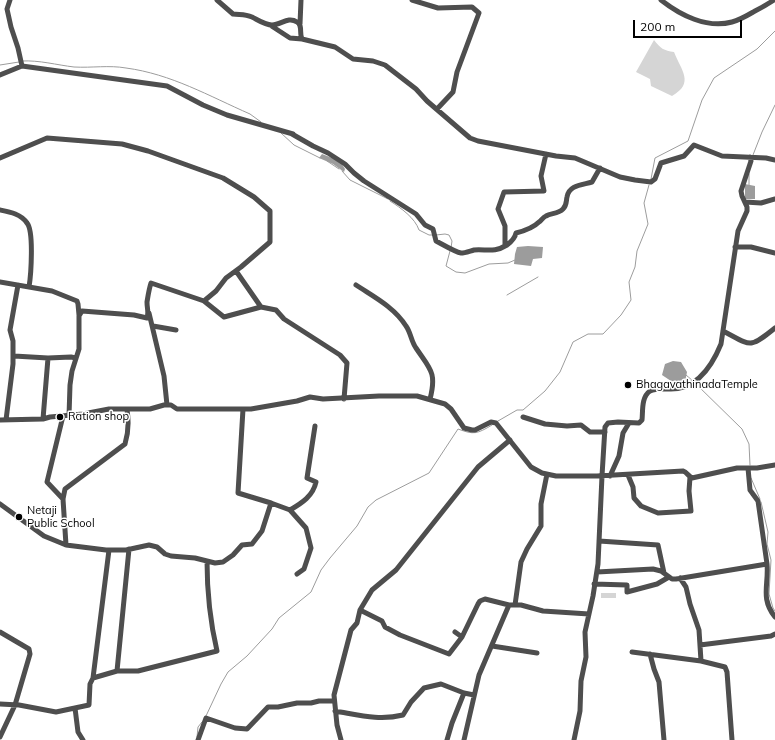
<!DOCTYPE html>
<html>
<head>
<meta charset="utf-8">
<style>
	body { margin:0 }
	#map { position:relative; width:775px; height:740px; overflow:hidden; background:#fff; font-family:Mulish,sans-serif }
	canvas { display:block }
	.scale { position:absolute; left:633px; top:20px; width:109px; height:18px; box-sizing:border-box; border:2px solid #000; border-top:0; padding-left:5px; font-size:12px; line-height:14px; white-space:nowrap; color:#000; -webkit-text-stroke:3px #fff; paint-order:stroke }
</style>
</head>
<body>
<div id="map">
<canvas width="775" height="740"></canvas>
<div class="scale">200 m</div>
</div>
<script>
const g = document.querySelector('canvas').getContext('2d');
g.lineJoin = 'round';
function fillPath(path, color) { g.fillStyle = color; g.fill(path, 'evenodd'); }
function stroke(path, color, width, dash) { g.strokeStyle = color; g.lineWidth = width; g.lineCap = dash ? 'butt' : 'round'; g.setLineDash(dash || []); g.stroke(path); }
function write(font, color, halo, rows, align = 'center') {
  g.font = font + ' Mulish,sans-serif'; g.lineWidth = 3; g.setLineDash([]); g.textBaseline = 'middle'; g.strokeStyle = halo; g.fillStyle = color; for (const [text, x, y, turn = 0] of rows) {
    g.save(); g.translate(x, y); g.rotate((+turn || 0) * Math.PI / 180); g.textAlign = isNaN(turn) ? turn : align; if (halo) g.strokeText(text, 0, 0); g.fillText(text, 0, 0); g.restore();
  }
}
const green = new Path2D(`
	M654 40C660 48 664 51 674 52 681 70 695 83 672 96L651 86 650 79 636 72Z
	M601 593H616V598H601Z`);
const water = new Path2D(`
	M322 154 340 161 345 169 344 172 333 164 319 158Z
	M745 184 755 186V199H745Z
	M528 246 543 247 542 258 533 259 531 266 514 264 515 254 517 247Z
	M673 361 681 362 687 372 685 382 671 381 662 375 665 364Z`);
const stream = new Path2D(`
	M22 61C39 60 57 65 74 67 92 68 109 65 126 68 171 74 209 96 250 114L261 122
	M0 65 19 62
	M281 133 294 145 320 158
	M753 155 762 132 775 105
	M327 161 339 169
	M342 171 350 180 388 199
	M651 179 655 158 688 141 702 100 714 78 757 49 775 31
	M749 185V174
	M390 201C401 208 415 218 419 230L429 235H433
	M436 235 445 234 449 235 452 241 451 248
	M450 251 446 266 456 272 465 273 489 264 508 263 515 260
	M507 295 538 277
	M686 375 693 381
	M695 383 742 429 749 444 750 465
	M498 421 517 410H523L545 391 560 372 573 342 588 334H603L621 315 631 300 629 282 635 267 637 251 648 224 644 203 649 185
	M751 478 760 499
	M761 502 768 532 767 544 771 560 769 594 773 608 775 611
	M206 716 221 684 228 672 247 656 272 629 279 618 311 592 321 570 330 558 357 526 368 507 376 500 429 473 458 429C474 435 477 434 492 425
	M197 737 198 727 202 722`);
const minor = new Path2D(`
	M10 0 7 9 11 27 18 48 22 66
	M217 0 233 14C240 15 245 14 252 17 258 20 265 25 272 25 281 25 288 16 297 22 303 25 299 34 302 39L335 47 353 59 373 61 385 65 416 89 427 101 470 138 478 141 556 156 575 158 620 177 635 180 651 182 655 179 661 163 684 156 694 145 722 156 766 158 775 160
	M412 0 438 8 472 7 479 13 457 72 453 92 437 109
	M661 0C680 15 707 29 732 22 740 20 748 15 755 11 761 8 768 4 774 0
	M300 24 301 0
	M270 25 290 38 302 39
	M0 75 22 66 167 86 203 105 227 115 293 134
	M292 134 313 146 328 153 345 164 354 173 364 181 416 214 425 225 433 229 436 241C442 244 455 252 461 253 465 253 470 251 474 250 487 249 494 253 507 245 511 242 515 238 516 233 524 231 533 228 539 222 541 221 543 217 546 216 551 213 558 214 563 209 567 205 566 201 567 197 569 185 582 185 592 182L600 168
	M0 158 47 138 122 144 148 151 223 178 254 197 270 211V242L241 267 226 278 216 291 204 301 151 283C149 289 148 296 147 302 147 309 149 312 147 318L134 315 82 311 79 316V349L72 371 70 385 69 416
	M745 202 761 203 775 199
	M0 210C10 212 21 214 27 223 34 231 31 275 29 287
	M505 246V226L498 209 504 192 544 191 541 176 546 154
	M735 247H751L775 253
	M236 271 261 307
	M0 282 52 291 77 301 78 304 79 315
	M356 285C374 297 394 307 406 326 411 333 411 341 416 348 430 369 437 372 430 399
	M204 301 224 317 261 307 276 310 284 319 340 355 347 363 344 399
	M149 313 164 376 167 405
	M153 326 176 330
	M723 331C752 346 749 349 775 328
	M14 356 48 358 71 357 76 358
	M243 409 238 493 271 503 290 510 306 528 311 548 304 569 297 574
	M63 416 47 482 63 499
	M523 417 545 424 567 426 581 425 590 432H605
	M43 419 48 358
	M0 420 43 419 50 417 83 414 109 409H150L164 405H171L177 409H251L297 401 310 397 323 399 379 396H417L445 404 451 409 464 428 472 430H475L491 422 496 423 531 467 542 473 556 476H597L683 471C687 472 688 476 692 478L737 468H757L775 465
	M6 420 13 364V341L10 330 18 285
	M628 475 633 487 634 498 641 506 658 513 691 511 689 491 690 477
	M610 476 619 456 623 433 629 423
	M0 504 44 536 66 545 106 550H126L149 545 157 547 165 554 171 556 195 558 215 563 223 562 233 555 242 545 252 544 262 531 271 503
	M290 510C302 503 313 496 316 482L307 478 315 426
	M599 541 658 545 664 573
	M66 545 63 499 65 489 125 444C129 431 129 422 127 410
	M767 564C769 585 760 598 775 617
	M597 572 653 569 661 571 672 579H676L767 564 758 501 750 490 748 468
	M680 578 686 587 690 604 699 630 701 661
	M594 584 627 585V592L657 584 669 577
	M515 605 521 562 527 549 541 526V504L547 474
	M360 610 382 621 385 627 400 635 449 654 462 637 455 632
	M0 632 29 649 30 654 15 705 0 737
	M462 637 478 604 480 601 485 599 509 605H521L543 611 589 614
	M700 645 771 636 775 634
	M492 646 537 653
	M632 652 701 661 725 667 727 672 732 740
	M650 654 654 669 659 682 664 740
	M117 671H138L217 651C210 621 207 592 207 561
	M93 678 109 550
	M0 704 19 705 56 712 89 705 90 684 93 678 117 671 129 549
	M75 708 78 732 83 740
	M335 711C359 715 379 721 403 715L411 702 424 688 441 684 464 693 474 695
	M198 740 206 718 235 728 247 729 268 707H278L297 703H311L319 701H334
	M341 740 337 725 334 695 351 630 357 623 360 610 372 590 396 570 478 467 510 440
	M447 740 452 723 464 693
	M464 740 479 675 509 605
	M574 740 580 711 581 681 586 657 585 632 593 596 598 564 602 476 605 427 608 423 618 422 639 423 642 420C643 412 641 397 650 391 655 388 665 389 671 389 697 389 712 366 721 344L738 231 747 211V207L742 196 741 191 751 161 750 157`);
const markers = [
	[628,385,4,"#000"],
	[60,417,4,"#000"],
	[19,517,4,"#000"]
];
const poiNames = [
	["BhagavathinadaTemple",636,385],
	["Ration shop",68,417],
	["Netaji",27,511],
	["Public School",27,524]
];
fillPath(green, '#d5d5d5');
fillPath(water, '#9c9c9c');
stroke(stream, '#9c9c9c', 1);
stroke(minor, '#4e4e4e', 5);
for (const [x, y, r, color] of markers) { const dot = new Path2D(); dot.arc(x, y, r, 0, 2 * Math.PI); g.fillStyle = color; g.fill(dot); stroke(dot, '#fff', 1.5); }
write('11px', '#000', '#fff', poiNames, 'left');
</script>
</body>
</html>
